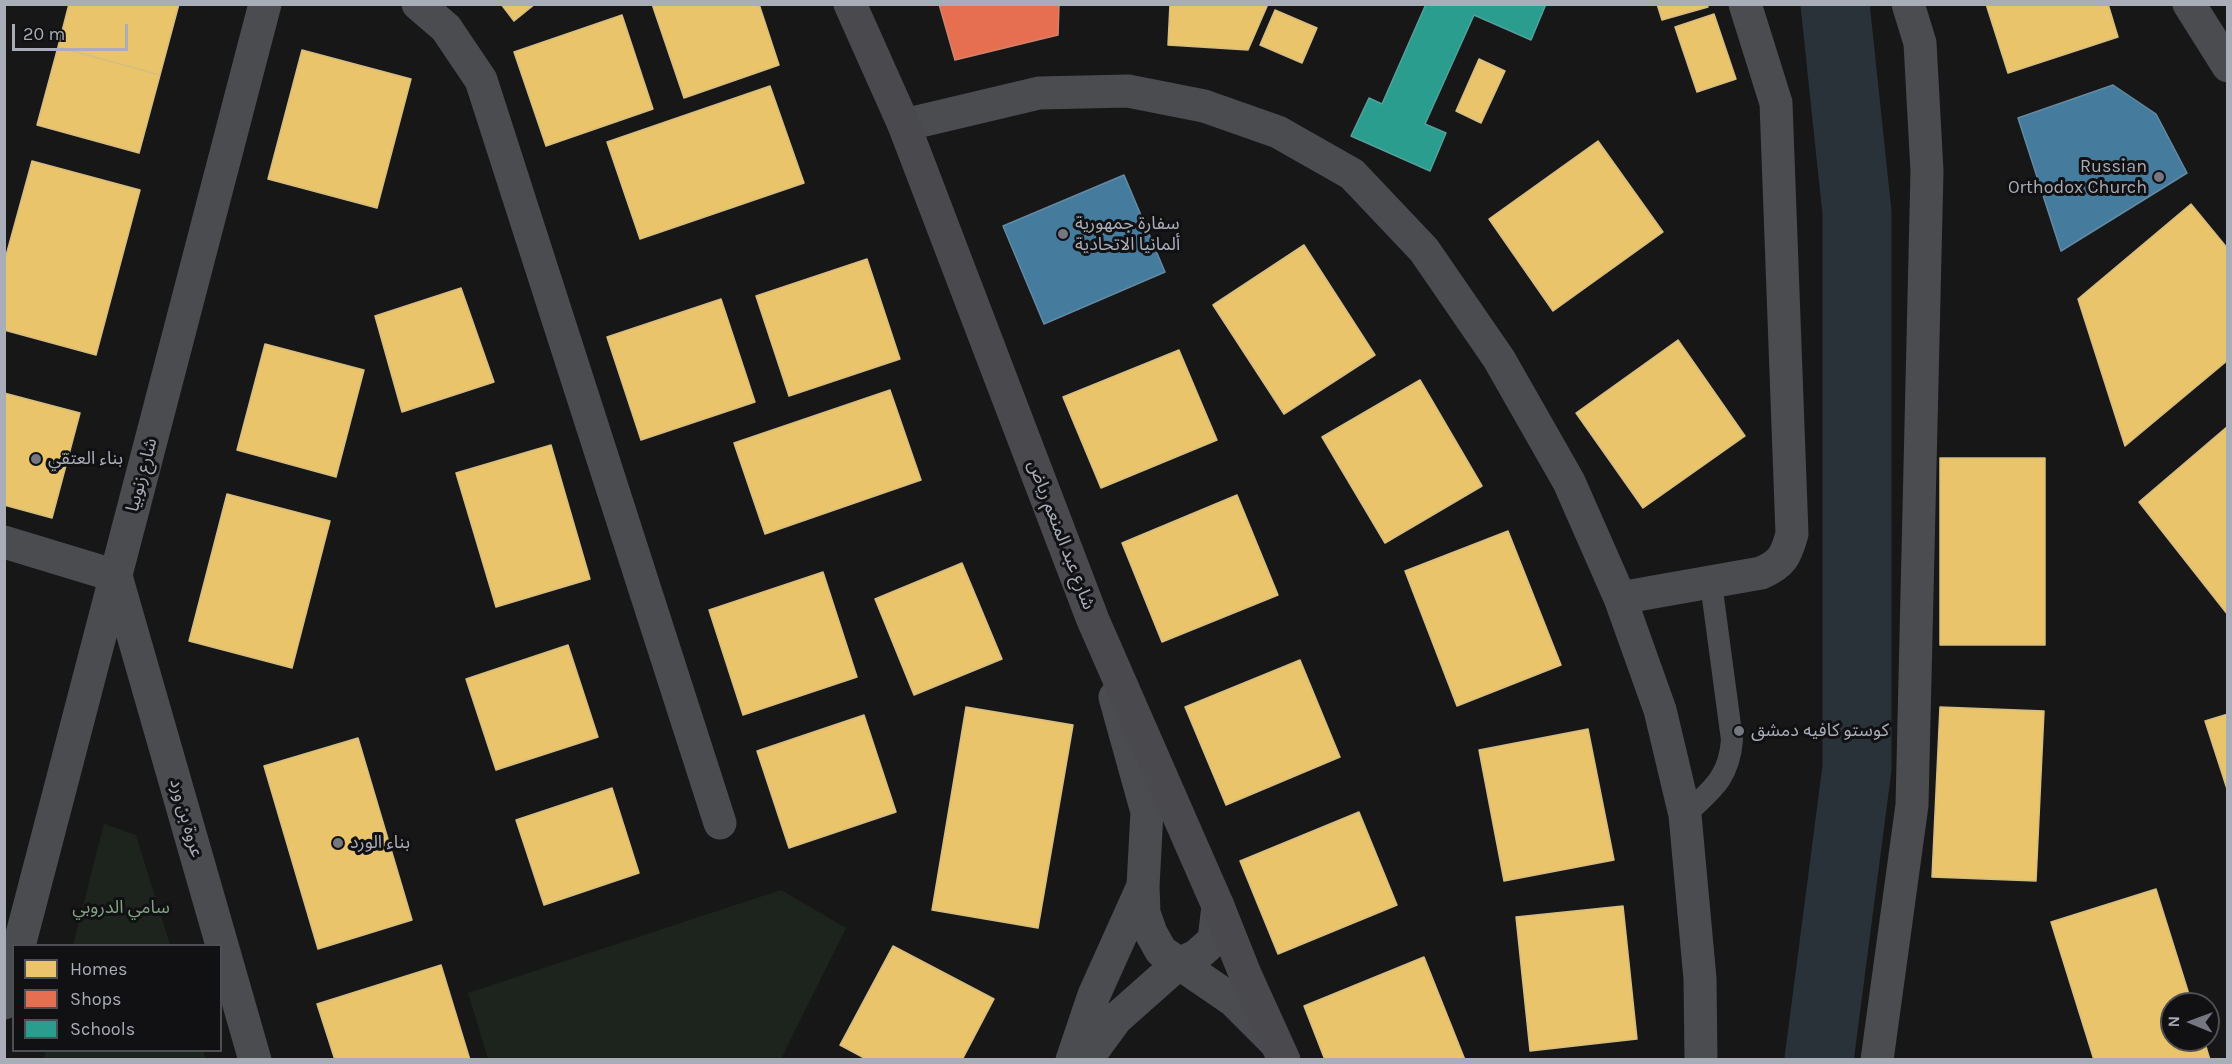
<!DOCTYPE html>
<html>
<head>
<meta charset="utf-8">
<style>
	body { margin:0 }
	#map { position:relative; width:2232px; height:1064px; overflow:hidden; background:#171717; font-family:Karla,sans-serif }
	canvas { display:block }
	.frame { position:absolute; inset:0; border:6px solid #a8adb8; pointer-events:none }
	.legend { position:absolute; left:12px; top:944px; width:210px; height:108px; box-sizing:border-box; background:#111113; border:2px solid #4d4f55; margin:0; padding:8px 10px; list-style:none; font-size:18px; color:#a8adb8 }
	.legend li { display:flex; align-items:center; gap:12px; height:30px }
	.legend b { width:30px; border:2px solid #4d4f55 }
	.north { position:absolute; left:2160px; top:992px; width:60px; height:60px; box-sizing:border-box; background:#111113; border:2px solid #4d4f55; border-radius:50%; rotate:271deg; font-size:16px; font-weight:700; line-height:24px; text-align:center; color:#a8adb8 }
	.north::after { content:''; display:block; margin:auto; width:21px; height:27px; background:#757880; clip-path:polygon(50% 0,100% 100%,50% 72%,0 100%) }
	.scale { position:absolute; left:12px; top:24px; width:116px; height:27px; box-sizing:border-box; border:3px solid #a8adb8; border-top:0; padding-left:8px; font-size:18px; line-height:21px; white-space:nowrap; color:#a8adb8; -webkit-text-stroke:4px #111113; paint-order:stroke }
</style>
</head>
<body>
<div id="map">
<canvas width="2232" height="1064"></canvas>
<div class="frame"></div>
<ul class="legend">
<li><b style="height:16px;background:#e9c46a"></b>Homes</li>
<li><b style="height:16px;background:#e76f51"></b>Shops</li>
<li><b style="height:16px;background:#2a9d8f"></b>Schools</li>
</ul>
<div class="north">N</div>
<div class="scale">20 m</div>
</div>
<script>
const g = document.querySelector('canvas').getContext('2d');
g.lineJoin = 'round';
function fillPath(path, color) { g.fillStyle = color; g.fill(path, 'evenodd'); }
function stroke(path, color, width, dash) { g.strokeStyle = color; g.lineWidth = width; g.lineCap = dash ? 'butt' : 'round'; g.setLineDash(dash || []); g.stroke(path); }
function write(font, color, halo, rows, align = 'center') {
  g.font = font + ' Karla,"Noto Sans Arabic",sans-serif'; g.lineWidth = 6; g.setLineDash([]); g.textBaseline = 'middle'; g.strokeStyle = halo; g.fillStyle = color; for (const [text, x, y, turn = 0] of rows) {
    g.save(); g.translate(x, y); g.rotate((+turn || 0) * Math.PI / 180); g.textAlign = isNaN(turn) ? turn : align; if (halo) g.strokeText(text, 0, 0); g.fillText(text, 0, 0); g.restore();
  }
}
const green = new Path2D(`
	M104 824 136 835 170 945H73Z
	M781 890 846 928 781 1059H488L468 993Z
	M46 1050 203 1051 206 1059H43Z`);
const homes = new Path2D(`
	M69 4H179L160 75 58 47Z
	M501 4H535L514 21Z
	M652 4H759L779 65 684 98Z
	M1170 4H1268L1248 50 1168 45Z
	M1657 4H1707L1708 7 1662 20Z
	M1986 4H2108L2118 37 2008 73Z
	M1275 10 1317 28 1302 63 1260 45Z
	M1714 14 1736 79 1697 92 1675 27Z
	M622 15 653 109 546 146 514 52Z
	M58 47 160 75 139 153 37 125Z
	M302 50 411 79 377 208 268 179Z
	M1479 59 1505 71 1481 123 1456 111Z
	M770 86 804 183 640 239 607 142Z
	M1598 141 1663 232 1553 311 1489 219Z
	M32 161 140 190 96 355 4 330V263Z
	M2191 204 2228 249V360L2125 446 2078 299Z
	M1304 245 1375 355 1284 414 1213 305Z
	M867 259 900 359 789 396 756 296Z
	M461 288 494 382 402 412 375 316Z
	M721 299 755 402 641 440 607 337Z
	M1678 340 1745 436 1643 508 1576 413Z
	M265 344 364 370 336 477 237 450Z
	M1179 350 1217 440 1101 488 1063 397Z
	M1420 380 1482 486 1385 543 1322 437Z
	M890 390 921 480 765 534 734 443Z
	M4 393 80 413 52 518 4 505Z
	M2228 426V615L2139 502Z
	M551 445 590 579 496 607 456 473Z
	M1940 458H2045V645H1940Z
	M227 494 330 521 292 668 189 641Z
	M1237 495 1278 595 1162 642 1122 543Z
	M1508 531 1561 665 1457 706 1405 571Z
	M962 563 1002 659 914 695 875 599Z
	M823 572 857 677 743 715 709 610Z
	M568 645 598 737 496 770 466 679Z
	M1300 660 1340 757 1226 805 1185 707Z
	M966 707 1073 725 1038 928 932 910Z
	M1940 707 2044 711 2036 881 1932 877Z
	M2228 714V792L2205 721Z
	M864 715 896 812 789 848 757 751Z
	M1588 729 1614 860 1504 881 1479 750Z
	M358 738 412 920 318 949 264 766Z
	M612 788 639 873 544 905 516 820Z
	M1359 812 1397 905 1278 954 1240 861Z
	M2156 889 2192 1004H2172V1040H2204L2210 1060H2094L2051 922Z
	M1623 906 1637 1039 1530 1051 1516 917Z
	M893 946 994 999 962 1060H868L840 1045Z
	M1424 957 1465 1060H1325L1304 1006Z
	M441 965 470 1060H335L317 1004Z`);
const shops = new Path2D(`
	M939 4H1059L1058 35 955 60Z`);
const schools = new Path2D(`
	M1426 4H1546L1531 40 1474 15 1425 124 1446 133 1430 171 1351 136 1369 98 1382 104Z`);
const public = new Path2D(`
	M2113 85 2156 114 2187 173 2061 251 2018 118Z
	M1124 175 1165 272 1044 324 1003 226Z`);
const river = new Path2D(`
	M1819 1060 1857 768V213L1835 4`);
const lane = new Path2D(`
	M1685 815C1711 790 1729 779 1732 740L1711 583`);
const street = new Path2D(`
	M418 4 446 28 481 80 720 823
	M2189 4 2228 66
	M904 125 1039 93 1128 91 1204 106 1278 132 1352 174 1424 250 1499 359 1569 482 1620 598 1660 710 1685 815 1700 979 1701 1060
	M4 542 116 576 255 1060
	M1620 598 1761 573C1782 564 1786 556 1792 534L1776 103 1745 4
	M1143 886 1144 913 1151 933 1161 951 1234 1001 1274 1041
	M19 946 265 4
	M4 1003 14 968
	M1072 1060 1094 995 1143 886 1147 812 1115 697
	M1086 1060 1116 1019 1178 964 1196 956 1214 940 1218 906
	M1877 1060 1912 805 1927 171 1920 43 1908 4`);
const secondary = new Path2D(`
	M850 4 904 125 1093 620 1218 906 1245 974 1284 1060`);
const markers = [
	[2159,177,6,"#757880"],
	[1063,234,6,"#757880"],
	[36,459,6,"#757880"],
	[1739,731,6,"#757880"],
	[338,843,6,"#757880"]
];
const poiNames = [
	["Russian",2147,167,"right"],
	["Orthodox Church",2147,188,"right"],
	["سفارة جمهورية",1075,224],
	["ألمانيا الاتحادية",1075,245],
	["بناء العتقي",48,459],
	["كوستو كافيه دمشق",1751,731],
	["بناء الورد",350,843]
];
const streetNames = [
	["شارع زنوبيا",142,475,-75],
	["شارع عبد المنعم رياض",1061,535,69],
	["عروة بن ورد",186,818,74]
];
const parkNames = [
	["سامي الدروبي",121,908]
];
fillPath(green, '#1d241e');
fillPath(homes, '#e9c46a');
stroke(homes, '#d6bd81', 1.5);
fillPath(shops, '#e76f51');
stroke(shops, '#d48270', 1.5);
fillPath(schools, '#2a9d8f');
stroke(schools, '#50a29b', 1.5);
fillPath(public, '#457b9d');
stroke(public, '#638aa5', 1.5);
stroke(river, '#2a3239', 69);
stroke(lane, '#4b4c50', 22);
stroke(street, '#4b4c50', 33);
stroke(secondary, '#4a4a4e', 33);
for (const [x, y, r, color] of markers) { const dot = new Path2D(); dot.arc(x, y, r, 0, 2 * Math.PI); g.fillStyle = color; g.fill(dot); stroke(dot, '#111113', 2); }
write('18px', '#a8adb8', '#111113', poiNames, 'left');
write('18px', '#a8adb8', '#111113', streetNames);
write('18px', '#7fa381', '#111113', parkNames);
</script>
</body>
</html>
